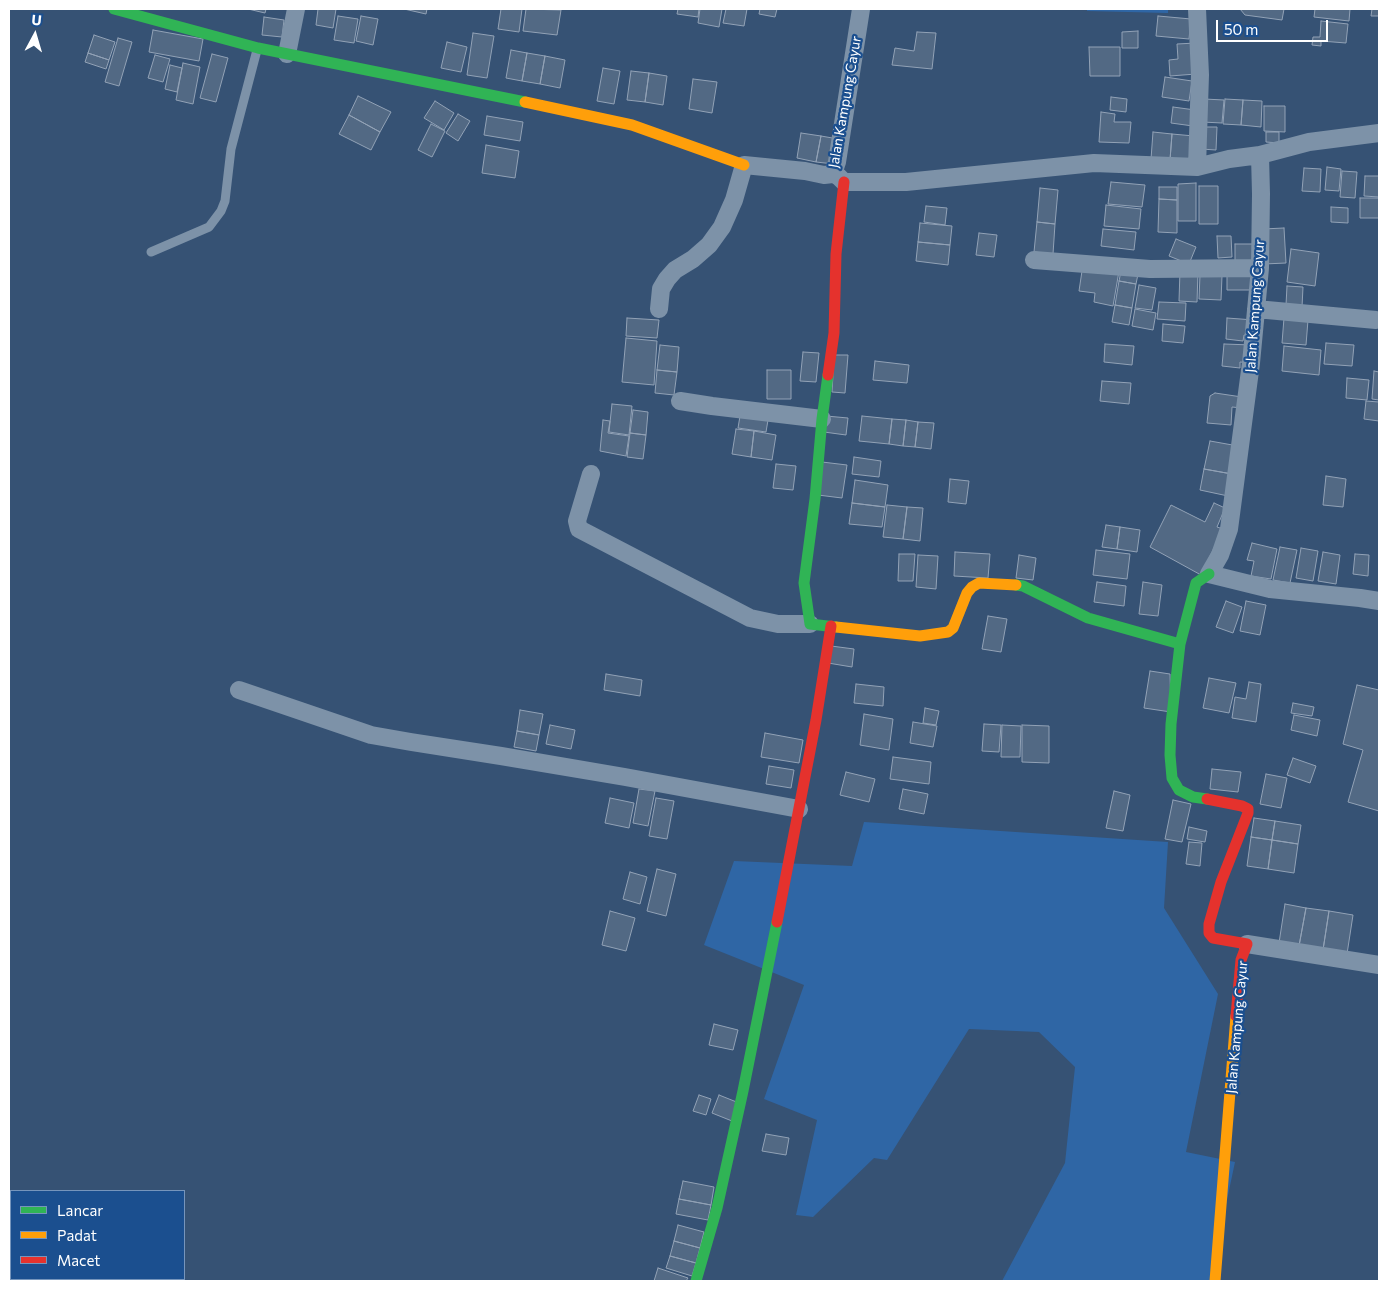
<!DOCTYPE html>
<style>
body{margin:0}
#map{position:relative;width:1388px;height:1290px;overflow:hidden;background:#365274;font-family:Commissioner,sans-serif}
canvas{display:block}
.frame{position:absolute;inset:0;border:10px solid #fff;pointer-events:none}
.legend{position:absolute;left:10px;top:1190px;width:175px;height:90px;box-sizing:border-box;background:#1b4f8f;border:1px solid #7695bc;margin:0;padding:6px 9px;list-style:none;font-size:15px;color:#fff}
.legend li{display:flex;align-items:center;gap:10px;height:25px}
.legend b{width:25px;border:1px solid #7695bc}
.north{position:absolute;left:10px;top:10px;width:50px;height:50px;-webkit-text-stroke:4px #1b4f8f;paint-order:stroke;rotate:6deg;font-size:14px;font-weight:700;line-height:20px;text-align:center;color:#fff}
.north::after{content:'';display:block;margin:auto;width:18px;height:22px;background:#fff;clip-path:polygon(50% 0,100% 100%,50% 72%,0 100%)}
.scale{position:absolute;left:1216px;top:20px;width:112px;height:22px;box-sizing:border-box;border:2px solid #fff;border-top:0;padding-left:6px;font-size:15px;line-height:18px;white-space:nowrap;color:#fff;-webkit-text-stroke:4px #1b4f8f;paint-order:stroke}
</style>
<div id="map">
<canvas width="1388" height="1290"></canvas>
<div class="frame"></div>
<ul class="legend">
<li><b style="height:6px;background:#30b455"></b>Lancar</li>
<li><b style="height:6px;background:#ff9f0a"></b>Padat</li>
<li><b style="height:6px;background:#e5322d"></b>Macet</li>
</ul>
<div class="north">U</div>
<div class="scale">50 m</div>
</div>
<script>
const g = document.querySelector('canvas').getContext('2d');
g.lineJoin = 'round';
function fill(path, color) {
  g.fillStyle = color;
  g.fill(path, 'evenodd');
}
function shape(rows) {
  const path = new Path2D();
  for (const r of rows) {
    path.moveTo(r[0], r[1]);
    for (let i = 2; i < r.length; i += 2) path.lineTo(r[i], r[i + 1]);
  }
  return path;
}
function strokePath(path, color, width, dash) {
  g.strokeStyle = color;
  g.lineWidth = width;
  g.lineCap = dash ? 'butt' : 'round';
  g.setLineDash(dash || []);
  g.stroke(path);
}
function label(font, color, halo, rows, align = 'center') {
  g.font = font + ' Commissioner,sans-serif';
  g.lineWidth = 4.5;
  g.setLineDash([]);
  g.textBaseline = 'middle';
  g.strokeStyle = halo;
  g.fillStyle = color;
  for (const [text, x, y, turn = 0] of rows) {
    g.save();
    g.translate(x, y);
    g.rotate((+turn || 0) * Math.PI / 180);
    g.textAlign = isNaN(turn) ? turn : align;
    if (halo) g.strokeText(text, 0, 0);
    g.fillText(text, 0, 0);
    g.restore();
  }
}
fill(shape([
 [1087,9,1168,9,1168,13,1087,11],
 [864,822,1168,842,1164,908,1218,994,1186,1152,1235,1162,1210,1281,1002,1281,1065,1163,1075,1067,1039,1032,969,1029,887,1160,874,1158,813,1217,796,1215,817,1120,764,1099,804,985,704,945,734,861,852,866]
]), '#2f66a5');
const building = shape([
 [248,9,266,9,265,13,248,9],
 [318,9,336,9,333,28,316,25,318,9],
 [404,9,427,9,426,14,404,9],
 [501,9,522,9,519,32,498,29,501,9],
 [526,9,561,10,557,35,523,31,526,9],
 [678,9,699,9,698,17,677,14,678,9],
 [700,9,722,9,719,27,698,23,700,9],
 [726,9,747,9,744,26,723,23,726,9],
 [760,9,777,9,775,17,759,14,760,9],
 [1240,9,1284,9,1282,20,1245,15,1240,9],
 [1315,9,1350,9,1349,21,1314,17,1315,9],
 [1372,9,1379,9,1379,16,1371,16,1372,9],
 [338,16,358,19,354,43,334,40,338,16],
 [361,16,378,19,373,45,356,41,361,16],
 [1158,16,1191,19,1189,39,1156,36,1158,16],
 [264,17,284,20,282,37,262,35,264,17],
 [1321,21,1348,24,1346,43,1321,41,1321,46,1312,45,1313,37,1320,37,1321,21],
 [153,30,203,39,199,61,149,52,153,30],
 [1138,31,1138,48,1122,48,1122,32,1138,31],
 [917,32,936,33,932,69,892,65,895,48,914,51,917,32],
 [473,33,494,36,487,78,467,75,473,33],
 [94,35,115,42,109,60,88,53,94,35],
 [118,38,132,42,119,86,105,82,118,38],
 [447,42,467,47,461,72,441,68,447,42],
 [1196,43,1196,74,1170,76,1169,60,1178,59,1177,44,1196,43],
 [1089,47,1120,47,1120,76,1090,76,1089,47],
 [511,50,527,53,522,81,506,78,511,50],
 [88,53,109,60,106,69,85,62,88,53],
 [527,53,545,56,540,84,522,81,527,53],
 [212,54,228,58,216,102,200,98,212,54],
 [155,55,170,59,163,82,148,78,155,55],
 [545,56,565,60,560,88,540,84,545,56],
 [183,63,200,67,193,104,176,100,183,63],
 [170,65,182,68,177,92,165,89,170,65],
 [603,68,620,71,614,104,597,101,603,68],
 [631,71,649,73,645,102,627,100,631,71],
 [649,73,667,76,663,105,645,102,649,73],
 [1165,77,1192,81,1189,101,1162,97,1165,77],
 [693,79,717,82,712,113,689,109,693,79],
 [358,96,391,112,380,132,349,115,358,96],
 [1111,97,1127,99,1126,112,1110,110,1111,97],
 [1204,99,1224,100,1222,123,1202,122,1204,99],
 [1225,99,1243,100,1241,125,1223,124,1225,99],
 [1243,100,1262,101,1261,127,1241,125,1243,100],
 [435,101,454,113,444,130,424,118,435,101],
 [1264,106,1285,106,1285,132,1264,131,1264,106],
 [1173,107,1195,110,1193,126,1171,123,1173,107],
 [1101,112,1115,114,1114,122,1131,122,1129,143,1099,142,1101,112],
 [458,114,470,121,458,141,446,133,458,114],
 [349,115,380,132,371,150,339,134,349,115],
 [487,116,523,122,520,141,484,135,487,116],
 [431,124,445,131,432,157,418,150,431,124],
 [1202,127,1217,127,1216,150,1201,149,1202,127],
 [1153,132,1172,134,1170,160,1151,159,1153,132],
 [1266,132,1279,132,1279,143,1266,142,1266,132],
 [801,133,821,136,816,162,797,158,801,133],
 [1172,134,1194,136,1192,162,1170,160,1172,134],
 [821,136,838,139,834,164,816,162,821,136],
 [486,145,519,151,515,178,482,173,486,145],
 [1327,167,1341,169,1339,191,1325,190,1327,167],
 [1304,168,1321,169,1320,192,1302,191,1304,168],
 [1342,171,1357,172,1355,198,1340,197,1342,171],
 [1365,176,1379,176,1379,197,1364,196,1365,176],
 [1111,182,1145,185,1142,207,1108,204,1111,182],
 [1196,183,1196,221,1178,221,1178,184,1196,183],
 [1199,186,1218,186,1218,224,1199,224,1199,186],
 [1159,187,1177,187,1177,200,1159,199,1159,187],
 [1040,188,1058,190,1055,224,1037,222,1040,188],
 [1360,198,1379,198,1379,218,1360,218,1360,198],
 [1159,199,1177,200,1177,233,1158,232,1159,199],
 [1106,205,1141,209,1139,229,1104,226,1106,205],
 [926,206,947,208,945,225,924,222,926,206],
 [1331,207,1348,208,1348,223,1331,222,1331,207],
 [1037,222,1055,224,1053,254,1034,252,1037,222],
 [920,223,952,226,950,245,918,242,920,223],
 [1284,228,1286,263,1264,264,1263,229,1284,228],
 [1103,229,1136,232,1134,250,1101,246,1103,229],
 [979,233,997,235,994,257,976,255,979,233],
 [1217,236,1231,236,1232,257,1218,258,1217,236],
 [1176,239,1196,247,1189,264,1169,256,1176,239],
 [918,242,950,245,948,265,916,261,918,242],
 [1235,244,1255,244,1256,262,1235,262,1235,244],
 [1291,249,1319,253,1315,286,1287,282,1291,249],
 [1082,271,1119,271,1113,306,1094,302,1095,293,1079,291,1082,271],
 [1121,271,1138,274,1136,284,1119,281,1121,271],
 [1180,271,1198,272,1197,302,1179,301,1180,271],
 [1227,271,1257,271,1257,290,1227,290,1227,271],
 [1200,275,1222,276,1221,300,1199,299,1200,275],
 [1119,281,1136,284,1132,308,1115,305,1119,281],
 [1139,285,1156,288,1152,310,1135,308,1139,285],
 [1287,286,1303,287,1302,307,1286,305,1287,286],
 [1159,302,1186,303,1185,321,1157,319,1159,302],
 [1115,305,1132,308,1129,325,1112,322,1115,305],
 [1135,309,1156,313,1153,330,1132,326,1135,309],
 [627,318,659,320,657,338,626,336,627,318],
 [1227,318,1254,320,1253,336,1244,335,1243,341,1226,339,1227,318],
 [1284,318,1308,320,1306,345,1282,343,1284,318],
 [1163,324,1185,326,1183,343,1162,341,1163,324],
 [626,338,657,341,654,385,622,382,626,338],
 [1326,343,1354,345,1352,366,1324,364,1326,343],
 [1105,344,1134,346,1132,365,1104,362,1105,344],
 [1224,344,1252,345,1251,363,1240,362,1240,368,1222,366,1224,344],
 [660,345,679,347,677,372,657,370,660,345],
 [1284,346,1321,350,1319,375,1282,371,1284,346],
 [803,352,819,353,816,382,800,381,803,352],
 [834,355,848,355,845,393,832,392,834,355],
 [875,361,909,365,907,383,873,380,875,361],
 [657,370,677,372,674,395,655,393,657,370],
 [767,370,791,370,791,399,767,399,767,370],
 [1374,371,1379,372,1379,400,1372,399,1374,371],
 [1347,378,1369,380,1367,400,1346,398,1347,378],
 [1102,381,1131,383,1129,404,1100,401,1102,381],
 [1215,393,1242,397,1242,408,1232,407,1231,425,1207,423,1210,396,1215,393],
 [1366,401,1379,402,1379,421,1364,419,1366,401],
 [612,404,632,406,629,435,609,432,612,404],
 [633,410,648,412,646,435,630,433,633,410],
 [740,416,768,420,766,432,738,428,740,416],
 [826,416,848,418,846,435,824,432,826,416],
 [862,416,892,419,889,444,859,441,862,416],
 [892,419,906,420,903,446,889,444,892,419],
 [603,420,610,421,608,433,629,436,626,456,600,451,603,420],
 [906,420,918,422,915,447,903,446,906,420],
 [918,422,934,423,931,449,915,447,918,422],
 [736,429,754,431,751,457,732,454,736,429],
 [754,431,776,435,772,460,751,457,754,431],
 [630,433,646,435,643,459,627,457,630,433],
 [1210,441,1238,446,1232,474,1204,469,1210,441],
 [854,457,881,461,879,477,852,474,854,457],
 [822,462,847,465,842,498,818,495,822,462],
 [776,464,796,466,793,490,773,488,776,464],
 [1204,469,1232,474,1228,496,1200,490,1204,469],
 [1326,476,1346,479,1343,507,1323,505,1326,476],
 [950,479,969,481,966,504,948,502,950,479],
 [855,480,888,485,885,507,852,503,855,480],
 [852,503,885,507,882,527,849,524,852,503],
 [1214,503,1225,508,1217,527,1223,529,1201,575,1150,547,1171,505,1205,522,1214,503],
 [887,505,907,507,903,539,883,537,887,505],
 [907,507,923,508,920,541,903,539,907,507],
 [1106,525,1120,527,1117,549,1102,547,1106,525],
 [1120,527,1140,530,1137,552,1117,549,1120,527],
 [1252,543,1277,549,1271,579,1251,576,1254,561,1247,560,1252,543],
 [1280,547,1297,550,1290,583,1273,580,1280,547],
 [1301,548,1318,551,1313,581,1296,578,1301,548],
 [1096,550,1130,554,1127,579,1093,575,1096,550],
 [955,552,990,554,988,578,954,576,955,552],
 [1323,552,1340,555,1336,584,1318,581,1323,552],
 [899,554,915,554,913,581,898,581,899,554],
 [1355,554,1369,555,1368,576,1353,574,1355,554],
 [918,555,938,556,936,589,916,587,918,555],
 [1019,555,1036,558,1033,580,1016,578,1019,555],
 [1097,582,1126,586,1124,606,1094,602,1097,582],
 [1143,582,1162,585,1158,616,1139,614,1143,582],
 [1226,601,1242,607,1233,633,1216,627,1226,601],
 [1246,601,1266,605,1260,635,1240,631,1246,601],
 [988,616,1007,619,1001,652,982,649,988,616],
 [831,646,854,649,852,667,828,663,831,646],
 [1150,671,1170,674,1171,712,1144,708,1150,671],
 [606,674,642,680,640,696,604,690,606,674],
 [1209,678,1236,683,1229,713,1203,708,1209,678],
 [1249,682,1261,684,1256,722,1232,718,1235,697,1246,699,1249,682],
 [856,684,884,687,883,706,854,703,856,684],
 [1357,685,1379,690,1379,811,1348,802,1363,750,1343,744,1357,685],
 [1293,703,1314,707,1312,716,1291,713,1293,703],
 [925,708,939,711,936,725,923,723,925,708],
 [520,710,543,714,539,735,517,731,520,710],
 [864,714,893,719,889,750,860,745,864,714],
 [1294,715,1320,720,1317,736,1291,730,1294,715],
 [913,722,937,726,933,747,910,743,913,722],
 [984,724,1001,725,999,752,982,751,984,724],
 [550,725,575,730,571,749,546,744,550,725],
 [1002,725,1021,726,1020,757,1001,757,1002,725],
 [1022,725,1049,726,1049,763,1022,762,1022,725],
 [517,731,539,735,536,751,514,747,517,731],
 [765,733,803,740,799,763,761,757,765,733],
 [893,757,931,762,929,784,890,779,893,757],
 [1293,758,1316,766,1310,783,1287,775,1293,758],
 [769,766,794,770,791,788,766,784,769,766],
 [1212,769,1241,772,1238,792,1210,789,1212,769],
 [846,772,875,779,869,802,840,795,846,772],
 [1266,774,1287,778,1281,808,1260,804,1266,774],
 [639,789,655,791,648,826,633,823,639,789],
 [903,789,928,794,924,814,899,809,903,789],
 [1114,791,1130,795,1123,831,1106,828,1114,791],
 [610,798,634,803,629,828,605,823,610,798],
 [656,798,674,801,667,839,649,836,656,798],
 [1173,800,1191,804,1182,842,1165,839,1173,800],
 [1254,818,1275,821,1272,840,1251,837,1254,818],
 [1275,821,1301,825,1298,844,1272,840,1275,821],
 [1189,827,1207,831,1205,842,1187,839,1189,827],
 [1251,837,1272,840,1268,869,1247,866,1251,837],
 [1272,840,1298,844,1294,873,1268,869,1272,840],
 [1189,842,1202,843,1200,866,1186,864,1189,842],
 [657,869,676,874,666,916,647,911,657,869],
 [630,872,647,877,640,904,623,899,630,872],
 [1285,904,1306,908,1299,946,1279,943,1285,904],
 [1306,908,1329,911,1323,950,1299,946,1306,908],
 [610,911,635,918,626,951,602,945,610,911],
 [1329,911,1353,915,1347,954,1323,950,1329,911],
 [714,1024,738,1030,733,1050,709,1045,714,1024],
 [699,1095,711,1099,706,1115,693,1111,699,1095],
 [719,1095,739,1103,732,1121,712,1113,719,1095],
 [766,1134,789,1138,786,1155,762,1151,766,1134],
 [683,1181,714,1187,711,1205,679,1199,683,1181],
 [679,1199,711,1205,708,1220,676,1214,679,1199],
 [678,1225,704,1232,700,1248,674,1241,678,1225],
 [674,1241,700,1248,696,1263,670,1256,674,1241],
 [670,1256,696,1263,692,1276,666,1268,670,1256],
 [658,1268,688,1278,686,1281,654,1281,658,1268]
]);
fill(building, '#526984');
strokePath(building, '#92a2b6', 1);
strokePath(shape([
 [151,252,209,227,221,211,225,201,231,149,257,50]
]), '#7d92a8', 9);
strokePath(shape([
 [1197,9,1200,75,1197,167,1229,159,1260,155,1309,142,1379,133],
 [287,54,296,9],
 [1260,155,1261,194,1260,268,1251,363,1229,529,1220,555,1209,574,1270,589,1360,598,1379,601],
 [836,175,839,177,844,182,906,182,1094,163,1197,167],
 [1034,260,1150,269,1260,268],
 [659,309,661,289,667,279,675,270,693,259,709,245,722,227,734,200,744,165,805,171,824,175,833,174,837,162,861,9],
 [1256,309,1376,320],
 [680,401,712,406,822,419],
 [591,474,577,521,579,529,750,618,778,624,810,624],
 [239,690,371,735,411,742,501,756,625,777,799,809],
 [1247,944,1379,965]
]), '#7d92a8', 18);
strokePath(shape([
 [114,9,258,48,525,102],
 [828,375,822,419,815,499,804,583,810,624,836,627],
 [1016,585,1023,586,1088,618,1180,644],
 [1207,799,1193,797,1179,790,1172,778,1170,755,1171,724,1180,644,1196,583,1209,574],
 [696,1281,717,1208,743,1091,777,922]
]), '#30b455', 11);
strokePath(shape([
 [525,102,632,125,744,165],
 [836,627,920,636,948,632,953,628,967,593,972,587,979,583,1016,585],
 [1215,1281,1236,1016]
]), '#ff9f0a', 11);
strokePath(shape([
 [828,375,834,333,836,254,844,182],
 [1207,799,1242,806,1248,809,1248,813,1221,882,1209,924,1209,933,1213,938,1247,944,1241,960,1236,1016],
 [777,922,816,720,831,626]
]), '#e5322d', 11);
label('14px', '#fff', '#1b4f8f', [
 ["Jalan Kampung Cayur",845,102,-80],
 ["Jalan Kampung Cayur",1255,306,-86],
 ["Jalan Kampung Cayur",1237,1027,-85]
]);
</script>
